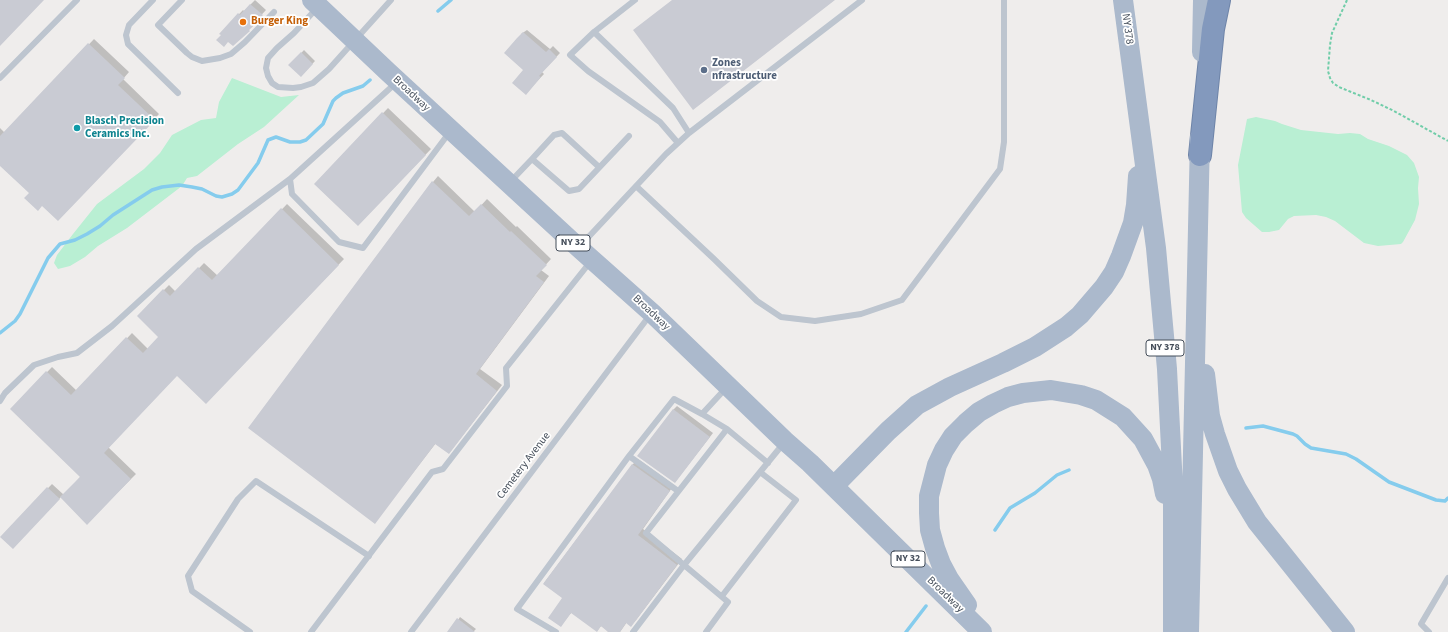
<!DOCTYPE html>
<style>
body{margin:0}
canvas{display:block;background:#efedec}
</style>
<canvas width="1448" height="632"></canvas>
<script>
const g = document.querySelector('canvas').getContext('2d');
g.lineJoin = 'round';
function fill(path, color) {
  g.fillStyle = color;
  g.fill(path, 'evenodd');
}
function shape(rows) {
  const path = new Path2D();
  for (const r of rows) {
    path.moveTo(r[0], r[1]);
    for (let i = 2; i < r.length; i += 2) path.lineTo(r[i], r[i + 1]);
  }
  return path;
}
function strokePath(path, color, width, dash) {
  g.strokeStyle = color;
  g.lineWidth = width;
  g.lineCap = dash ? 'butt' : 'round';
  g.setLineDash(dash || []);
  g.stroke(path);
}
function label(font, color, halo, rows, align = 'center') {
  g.font = font + ' "Source Sans 3",sans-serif';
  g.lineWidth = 3.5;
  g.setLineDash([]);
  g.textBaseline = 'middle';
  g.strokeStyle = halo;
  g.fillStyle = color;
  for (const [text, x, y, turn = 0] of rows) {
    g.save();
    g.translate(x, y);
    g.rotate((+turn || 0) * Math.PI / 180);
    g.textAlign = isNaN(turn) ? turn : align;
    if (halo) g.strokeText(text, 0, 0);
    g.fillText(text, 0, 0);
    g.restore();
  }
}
fill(shape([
 [232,78,281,97,299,95,264,127,238,144,197,176,187,178,182,186,127,228,98,246,85,257,70,266,58,269,54,263,57,255,73,234,97,204,144,169,160,153,172,135,201,120,216,118,219,102],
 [1256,117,1275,121,1282,124,1301,130,1338,134,1350,133,1360,134,1368,139,1389,146,1407,155,1414,163,1419,177,1418,188,1419,204,1415,220,1403,242,1401,244,1378,246,1364,243,1335,221,1326,217,1316,215,1294,216,1288,219,1279,230,1269,232,1262,232,1246,218,1242,212,1238,165,1247,119]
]), '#b9efd3');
fill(shape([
 [255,0,266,10,252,25,253,26,233,45,221,33,243,10,244,11],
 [527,30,550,49,553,46,560,53,542,72,544,74,529,90,525,70,521,34],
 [94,39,129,72,123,79,159,114,58,220,0,164,0,128,5,133],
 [304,50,315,61,301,76,290,65],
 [388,108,431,149,358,225,315,184],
 [438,176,475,212,487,199,516,227,517,226,551,259,541,270,549,276,480,369,502,385,449,453,436,443,375,522,250,428,433,182],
 [287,204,344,259,206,403,177,375,108,447,136,474,87,523,61,497,13,548,1,537,52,484,64,495,81,476,11,409,52,367,77,391,132,333,148,349,160,337,138,316,169,285,176,292,204,263,218,276],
 [677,406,713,433,675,482,673,410],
 [638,459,674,485,643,529,682,559,636,620,631,625,627,622,620,632,610,632,601,626,597,631,572,612,560,626,564,598,544,583,633,464],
 [460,617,476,629,473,632,450,632]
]), '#0003');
strokePath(shape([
 [438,11,451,0],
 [0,333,15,321,20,314,48,258,60,244,75,240,87,234,100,226,113,215,152,190,162,187,179,185,192,187,202,189,216,196,222,197,232,194,238,190,258,163,268,140,276,137,290,142,300,142,306,140,323,124,333,101,336,98,343,93,363,86,370,80],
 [1246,428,1263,426,1293,434,1297,436,1305,444,1311,448,1346,454,1356,459,1389,482,1436,500,1445,501,1448,498],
 [995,530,1010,508,1035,493,1057,475,1069,470],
 [906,632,926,606]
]), '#85cced', 3.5);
fill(shape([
 [0,0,44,0,0,46],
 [672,0,835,0,693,110,633,30],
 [250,4,263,15,249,30,250,31,233,46,228,42,224,47,216,40,221,35,219,34,238,13,240,15],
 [523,32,546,52,549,49,557,57,539,76,541,77,526,95,512,83,523,70,504,53,517,38],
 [88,43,125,78,118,85,155,120,58,221,42,206,38,211,24,198,29,193,0,166,0,136],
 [301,52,313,64,301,77,288,65],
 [382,112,426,155,358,226,314,184],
 [432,181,469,216,481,204,510,232,511,231,547,265,536,276,544,282,476,374,497,391,449,454,435,444,375,524,248,428],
 [281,208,339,265,206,404,177,376,104,453,131,479,87,525,60,497,80,477,10,409,46,371,71,395,126,337,143,353,158,337,137,316,163,289,170,296,198,267,212,280],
 [673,409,710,437,675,483,637,456],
 [632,464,670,491,638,535,677,565,631,627,626,623,620,632,608,632,601,626,597,632,571,613,561,627,548,618,562,598,543,584],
 [47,487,60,499,13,549,0,537],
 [457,618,475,632,447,632]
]), '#c9cbd3');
const motorway = shape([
 [1200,155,1213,29,1219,0]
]);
strokePath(motorway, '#6e84a8', 24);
strokePath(shape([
 [1347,0,1332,33,1330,45,1328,71,1330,78,1333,83,1339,87,1371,100,1394,111,1448,141]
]), '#71cda9', 2, [3, 2]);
strokePath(shape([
 [153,0,129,25,126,35,128,44,178,93],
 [182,0,158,25,187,53,192,57,202,61,220,58,231,54,245,42,274,12],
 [317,8,294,33,277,48,268,58,266,68,268,76,272,83,278,87,293,88,301,87,313,83,329,69,391,0],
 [594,32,635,0],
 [0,78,77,0],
 [397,82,290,179,292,194,339,242,363,248,449,133],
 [678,143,660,122,588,71,570,55,594,32,673,108,689,133],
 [532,159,554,135,562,133,599,167],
 [511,181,532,159,569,191,579,189,629,136],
 [636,186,714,259,757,301,781,317,815,321,861,314,902,300,1000,169,1004,142,1004,0],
 [581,245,666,154,689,133,862,0],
 [726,388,702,414,727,429,768,463],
 [0,401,5,393,34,365,58,357,77,353,112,326,196,249,290,179],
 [629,456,678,491],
 [722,596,796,500,760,472],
 [250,632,192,591,188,576,238,499,256,481,369,556],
 [311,632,432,472,443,469,507,386,506,368,591,261],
 [411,632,650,315],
 [556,632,517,609,629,456,674,399,702,414],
 [633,632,684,565,783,444],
 [706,632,728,602,646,533,727,429],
 [1429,632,1421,624,1448,578]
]), '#bdc5cf', 6);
strokePath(shape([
 [312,0,388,72,579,248,652,313,785,441,810,463,982,632],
 [1123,0,1156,248,1167,369,1173,487,1173,632],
 [1202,52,1203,0],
 [1205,374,1210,416,1215,434,1228,471,1237,489,1257,522,1345,632],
 [834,486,888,431,917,405,950,387,1003,363,1035,347,1066,327,1080,315,1104,287,1114,272,1121,256,1133,223,1136,205,1138,176],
 [967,605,949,579,941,564,935,548,930,530,929,513,929,496,937,465,944,450,953,436,966,423,979,412,993,404,1008,397,1023,393,1051,390,1081,395,1096,400,1123,417,1143,439,1157,465,1162,479,1165,494],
 [1189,632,1200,138]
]), '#abb9cc', 20);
strokePath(motorway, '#8399bd', 22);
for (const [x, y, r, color] of [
 [243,22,4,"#e8710a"],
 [704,70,4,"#5c6f8a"],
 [77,128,4,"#0f9aa8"]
]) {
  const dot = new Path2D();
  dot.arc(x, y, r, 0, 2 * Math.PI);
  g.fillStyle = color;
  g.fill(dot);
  strokePath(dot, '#fff', 1.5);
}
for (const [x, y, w] of [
 [573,243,34],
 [1165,348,38],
 [908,559,34]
]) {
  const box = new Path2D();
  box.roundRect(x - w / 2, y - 8, w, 16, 3);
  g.fillStyle = '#fff';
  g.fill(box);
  strokePath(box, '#454e5a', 1);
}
label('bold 10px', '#454e5a', null, [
 ["NY 32",573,243],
 ["NY 378",1165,348],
 ["NY 32",908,559]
]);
label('bold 11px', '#c56008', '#fff', [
 ["Burger King",251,22]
], 'left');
label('11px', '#454e5a', '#fff', [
 ["NY 378",1127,29,82],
 ["Broadway",411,94,43],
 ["Broadway",651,313,43],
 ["Cemetery Avenue",524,466,-53],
 ["Broadway",945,595,44]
]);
label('bold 11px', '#4e5e75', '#fff', [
 ["Zones",712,64],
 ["nfrastructure",712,77]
], 'left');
label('bold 11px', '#0d838f', '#fff', [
 ["Blasch Precision",85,122],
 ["Ceramics Inc.",85,135]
], 'left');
</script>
